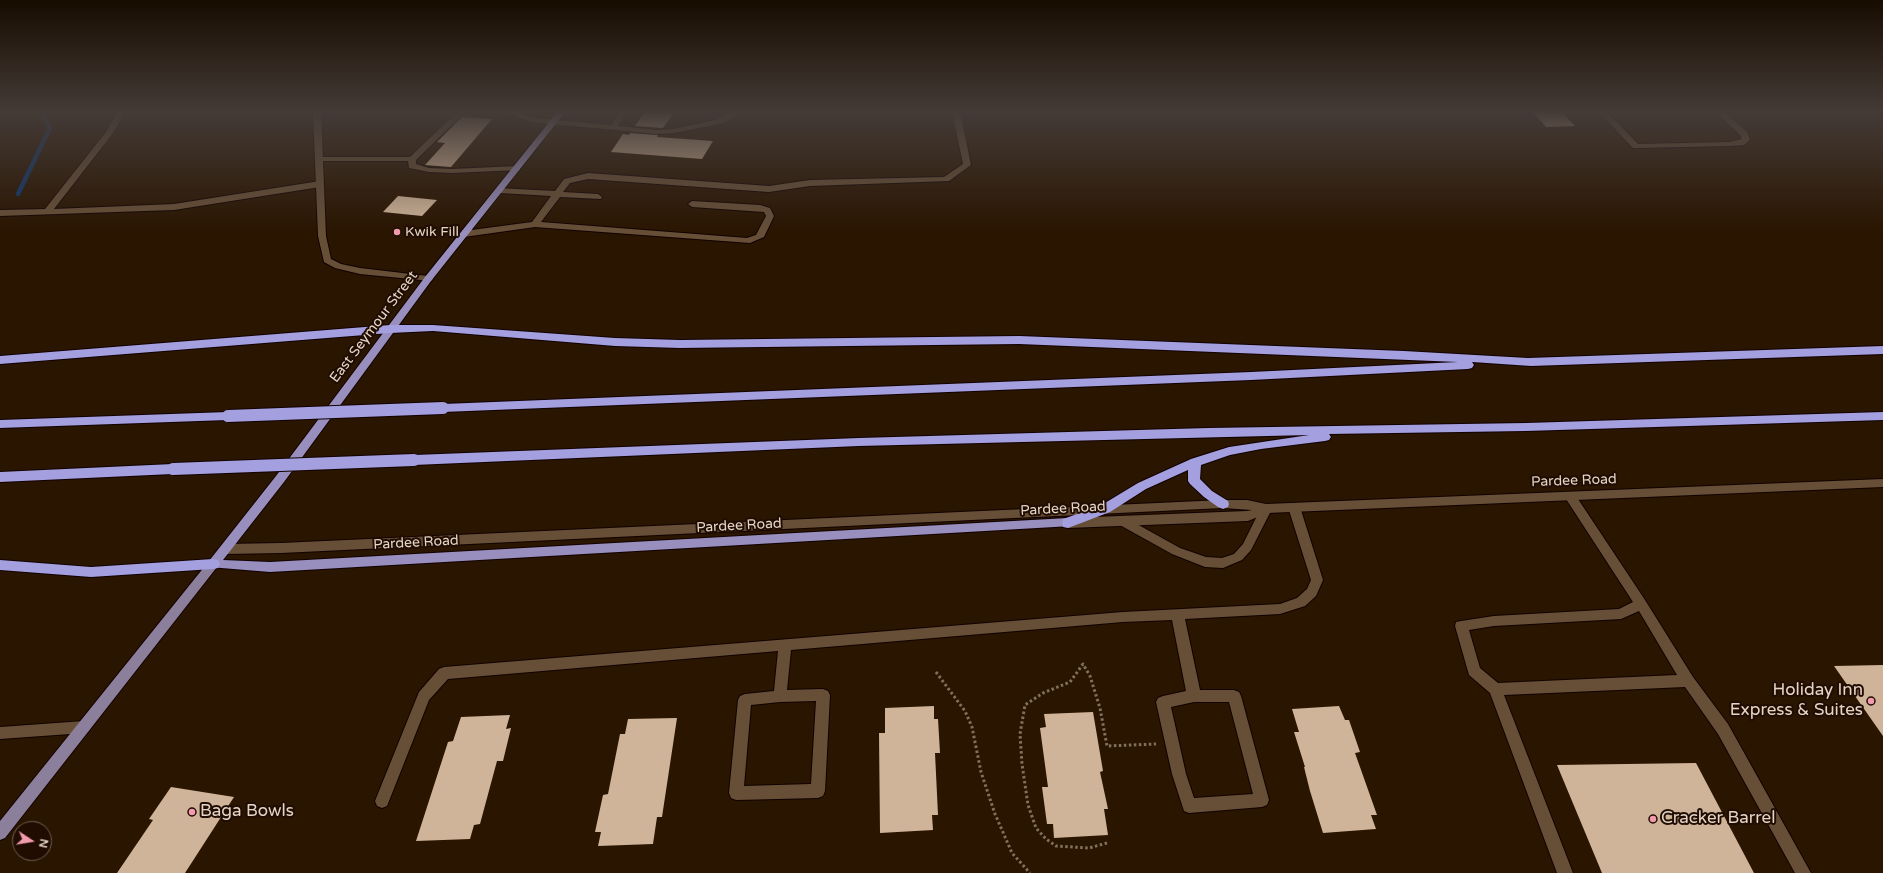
<!DOCTYPE html>
<style>
body{margin:0}
#map{position:relative;width:1883px;height:873px;overflow:hidden;background:#2a1500;font-family:"Varela Round",sans-serif}
canvas{display:block}
.north{position:absolute;left:12px;top:821px;width:40px;height:40px;box-sizing:border-box;background:#200c00;border:1px solid #6e5c50;border-radius:50%;rotate:102deg;font-size:11px;font-weight:700;line-height:16px;text-align:center;color:#e3d5c7}
.north::after{content:'';display:block;margin:auto;width:14px;height:18px;background:#f29aae;clip-path:polygon(50% 0,100% 100%,50% 72%,0 100%)}
</style>
<div id="map">
<canvas width="1883" height="873"></canvas>
<div class="north">N</div>
</div>
<script>
const g = document.querySelector('canvas').getContext('2d');
g.lineJoin = 'round';
function shape(rows) {
  const path = new Path2D();
  for (const r of rows) {
    path.moveTo(r[0], r[1]);
    for (let i = 2; i < r.length; i += 2) path.lineTo(r[i], r[i + 1]);
  }
  return path;
}
function strokePath(path, color, width, dash) {
  g.strokeStyle = color;
  g.lineWidth = width;
  g.lineCap = dash ? 'butt' : 'round';
  g.setLineDash(dash || []);
  g.stroke(path);
}
function fill(path, color) {
  g.fillStyle = color;
  g.fill(path, 'evenodd');
}
function label(font, color, halo, rows, align = 'center') {
  g.font = font + ' "Varela Round",sans-serif';
  g.lineWidth = 4;
  g.setLineDash([]);
  g.textBaseline = 'middle';
  g.strokeStyle = halo;
  g.fillStyle = color;
  for (const [text, x, y, turn = 0] of rows) {
    g.save();
    g.translate(x, y);
    g.rotate((+turn || 0) * Math.PI / 180);
    g.textAlign = isNaN(turn) ? turn : align;
    if (halo) g.strokeText(text, 0, 0);
    g.fillText(text, 0, 0);
    g.restore();
  }
}
strokePath(shape([
 [18,194,50,128,40,111]
]), '#0d3772', 4.5);
fill(shape([
 [645,111,675,111,663,128,635,126],
 [1532,111,1561,111,1575,126,1546,127],
 [462,117,492,119,451,167,425,165,445,143,437,142],
 [630,133,658,135,657,137,713,141,702,159,611,152,623,134,629,135],
 [398,196,437,200,422,216,383,212],
 [1883,665,1883,736,1834,666],
 [934,706,934,719,938,719,940,753,935,753,938,815,932,815,933,830,880,833,879,733,885,733,885,708],
 [1339,706,1345,720,1349,720,1360,752,1355,753,1377,815,1371,815,1376,829,1323,833,1310,791,1304,767,1305,767,1294,732,1299,732,1292,709],
 [1093,712,1103,771,1100,772,1108,809,1104,809,1108,835,1054,838,1053,824,1047,824,1042,787,1048,787,1040,728,1046,727,1044,714],
 [510,715,506,729,511,728,503,761,497,761,480,824,474,825,470,839,416,841,448,742,453,741,461,717],
 [677,718,662,817,657,817,653,844,598,846,601,832,595,832,603,795,608,794,620,734,625,734,628,719],
 [1696,763,1754,873,1602,873,1557,765],
 [171,787,234,797,185,873,117,873,153,820,149,819]
]), '#d0b499');
const service = shape([
 [118,111,126,111,113,133,54,209,174,204,320,181,324,184,320,187,174,210,0,216,0,210,45,209,106,132,118,111],
 [458,111,466,111,416,160,416,164,429,168,452,169,517,166,520,166,520,170,452,173,429,172,409,168,408,161,319,161,315,159,319,157,410,157,458,111],
 [479,111,516,111,532,118,611,125,620,111,628,111,618,126,657,130,674,129,714,120,725,116,732,111,741,111,731,120,719,124,674,133,657,134,530,122,514,115,483,113,479,111],
 [952,111,960,111,971,165,949,181,810,186,769,192,588,179,570,183,563,192,598,194,602,197,601,199,560,197,541,222,747,238,756,235,766,216,764,212,692,207,688,204,692,201,760,205,770,208,774,216,764,237,750,243,535,227,464,237,460,234,464,231,532,222,551,196,500,193,497,192,497,188,555,191,564,179,588,173,769,186,810,180,944,177,963,164,952,111],
 [1598,111,1606,111,1638,144,1729,142,1742,139,1740,135,1715,111,1723,111,1747,132,1750,140,1744,145,1729,146,1636,148,1633,148,1598,111],
 [1570,492,1574,493,1645,600,1693,677,1728,724,1811,873,1795,873,1718,734,1685,687,1504,695,1573,873,1557,873,1490,693,1469,675,1455,626,1456,622,1461,621,1494,616,1619,609,1633,602,1566,499,1564,496,1566,493,1570,492],
 [1639,611,1677,675,1498,683,1480,668,1469,630,1494,626,1621,619,1639,611],
 [1294,503,1298,504,1300,507,1323,580,1316,596,1305,606,1280,614,1185,619,1200,690,1234,690,1239,692,1241,696,1269,800,1267,805,1262,807,1189,813,1184,811,1172,774,1156,702,1158,698,1163,696,1186,691,1172,620,1123,622,791,650,787,690,823,689,828,691,830,695,825,791,823,796,818,798,736,800,731,798,729,793,738,700,740,696,745,694,774,691,778,651,448,679,429,700,387,806,382,808,377,806,375,801,419,692,439,669,444,667,1123,612,1280,604,1297,598,1307,589,1311,580,1288,507,1290,504,1294,503],
 [816,701,811,784,744,786,751,705,780,702,816,701],
 [1194,702,1229,702,1253,794,1194,798,1186,774,1171,707,1194,702],
 [1266,504,1270,506,1272,509,1251,550,1242,560,1223,568,1205,567,1172,554,1118,524,1116,521,1118,518,1122,516,1126,518,1180,548,1206,557,1222,558,1234,554,1243,544,1262,506,1266,504],
 [84,721,89,723,91,727,89,731,84,733,0,739,0,727,84,721]
]);
const minor = shape([
 [313,111,321,111,326,236,331,259,341,264,360,268,428,276,433,279,431,281,360,274,335,268,324,262,318,236,313,111]
]);
const tertiary = shape([
 [1883,479,1883,487,1267,513,1248,521,1068,528,1064,526,1062,523,1064,520,1068,518,1247,511,1252,510,1223,508,281,553,226,554,222,552,220,549,222,546,226,544,281,543,1223,500,1247,500,1266,504,1883,479]
]);
const primary = shape([
 [213,559,217,561,219,564,217,567,5,838,0,840,0,821,209,561,213,559]
]);
const trunk = shape([
 [558,111,566,111,431,281,284,482,223,560,270,562,1068,518,1072,520,1074,523,1072,526,270,572,209,567,207,564,209,561,276,476,425,277,558,111]
]);
const motorway = shape([
 [390,325,433,325,615,338,680,340,1019,336,1404,351,1528,358,1883,346,1883,354,1531,366,1472,362,1474,365,1472,368,1468,369,1251,380,443,412,439,411,437,408,439,405,443,404,1251,372,1458,362,1019,344,680,348,615,346,433,331,390,333,0,364,0,356,390,325],
 [228,412,232,413,234,416,232,419,228,420,0,428,0,420,228,412],
 [1883,412,1883,420,1526,431,1329,434,1331,437,1329,440,1325,441,1261,449,1230,455,1201,465,1200,479,1212,491,1228,501,1229,504,1228,507,1223,509,1218,507,1204,497,1190,484,1188,481,1188,470,1146,489,1110,512,1068,528,1063,527,1062,523,1063,519,1100,506,1138,483,1191,459,1229,447,1309,435,859,446,414,465,410,463,408,460,410,457,414,455,859,438,1208,428,1526,423,1883,412],
 [173,464,177,466,179,469,177,472,173,474,0,482,0,472,173,464],
 [213,559,218,560,220,564,218,568,213,569,91,577,0,570,0,560,91,567,213,559]
]);
strokePath(service, '#120200', 2);
strokePath(minor, '#120200', 2);
strokePath(tertiary, '#120200', 2);
strokePath(primary, '#120200', 2);
strokePath(trunk, '#120200', 2);
strokePath(motorway, '#120200', 2);
strokePath(shape([
 [936,672,965,711,972,727,981,772,995,814,1012,853,1030,873],
 [1107,843,1089,848,1056,846,1046,839,1036,828,1028,805,1022,764,1020,734,1025,705,1043,693,1070,682,1083,664,1090,676,1100,708,1107,746,1156,744]
]), '#82705e', 3, [2.5, 2.5]);
fill(service, '#674f37');
fill(minor, '#674f37');
fill(tertiary, '#674f37');
fill(primary, '#8c7f9c');
fill(trunk, '#988fbe');
fill(motorway, '#a49fdf');
const motorwayBridge = shape([
 [228,416,443,408],
 [173,469,414,460]
]);
strokePath(motorwayBridge, '#120200', 14, []);
strokePath(motorwayBridge, '#a49fdf', 12);
const sky = g.createLinearGradient(0, 0, 0, 233);
sky.addColorStop(0, '#170c00');
sky.addColorStop(0.48, '#443b37');
sky.addColorStop(1, '#443b3700');
g.fillStyle = sky;
g.fillRect(0, 0, 1883, 233);
for (const [x, y, r, color] of [
 [397,232,4,"#f29aae"],
 [1871,701,4,"#f29aae"],
 [192,812,4,"#f29aae"],
 [1653,819,4,"#f29aae"]
]) {
  const dot = new Path2D();
  dot.arc(x, y, r, 0, 2 * Math.PI);
  g.fillStyle = color;
  g.fill(dot);
  strokePath(dot, '#200c00', 1.5);
}
label('14px', '#e3d5c7', '#200c00', [
 ["Kwik Fill",405,232]
], 'left');
label('14px', '#e3d5c7', '#200c00', [
 ["East Seymour Street",374,327,-53],
 ["Pardee Road",1574,481,-2],
 ["Pardee Road",1063,509,-3],
 ["Pardee Road",739,526,-3],
 ["Pardee Road",416,543,-3]
]);
label('17px', '#e3d5c7', '#200c00', [
 ["Holiday Inn",1863,691,"right"],
 ["Express & Suites",1863,711,"right"],
 ["Baga Bowls",200,812],
 ["Cracker Barrel",1661,819]
], 'left');
</script>
